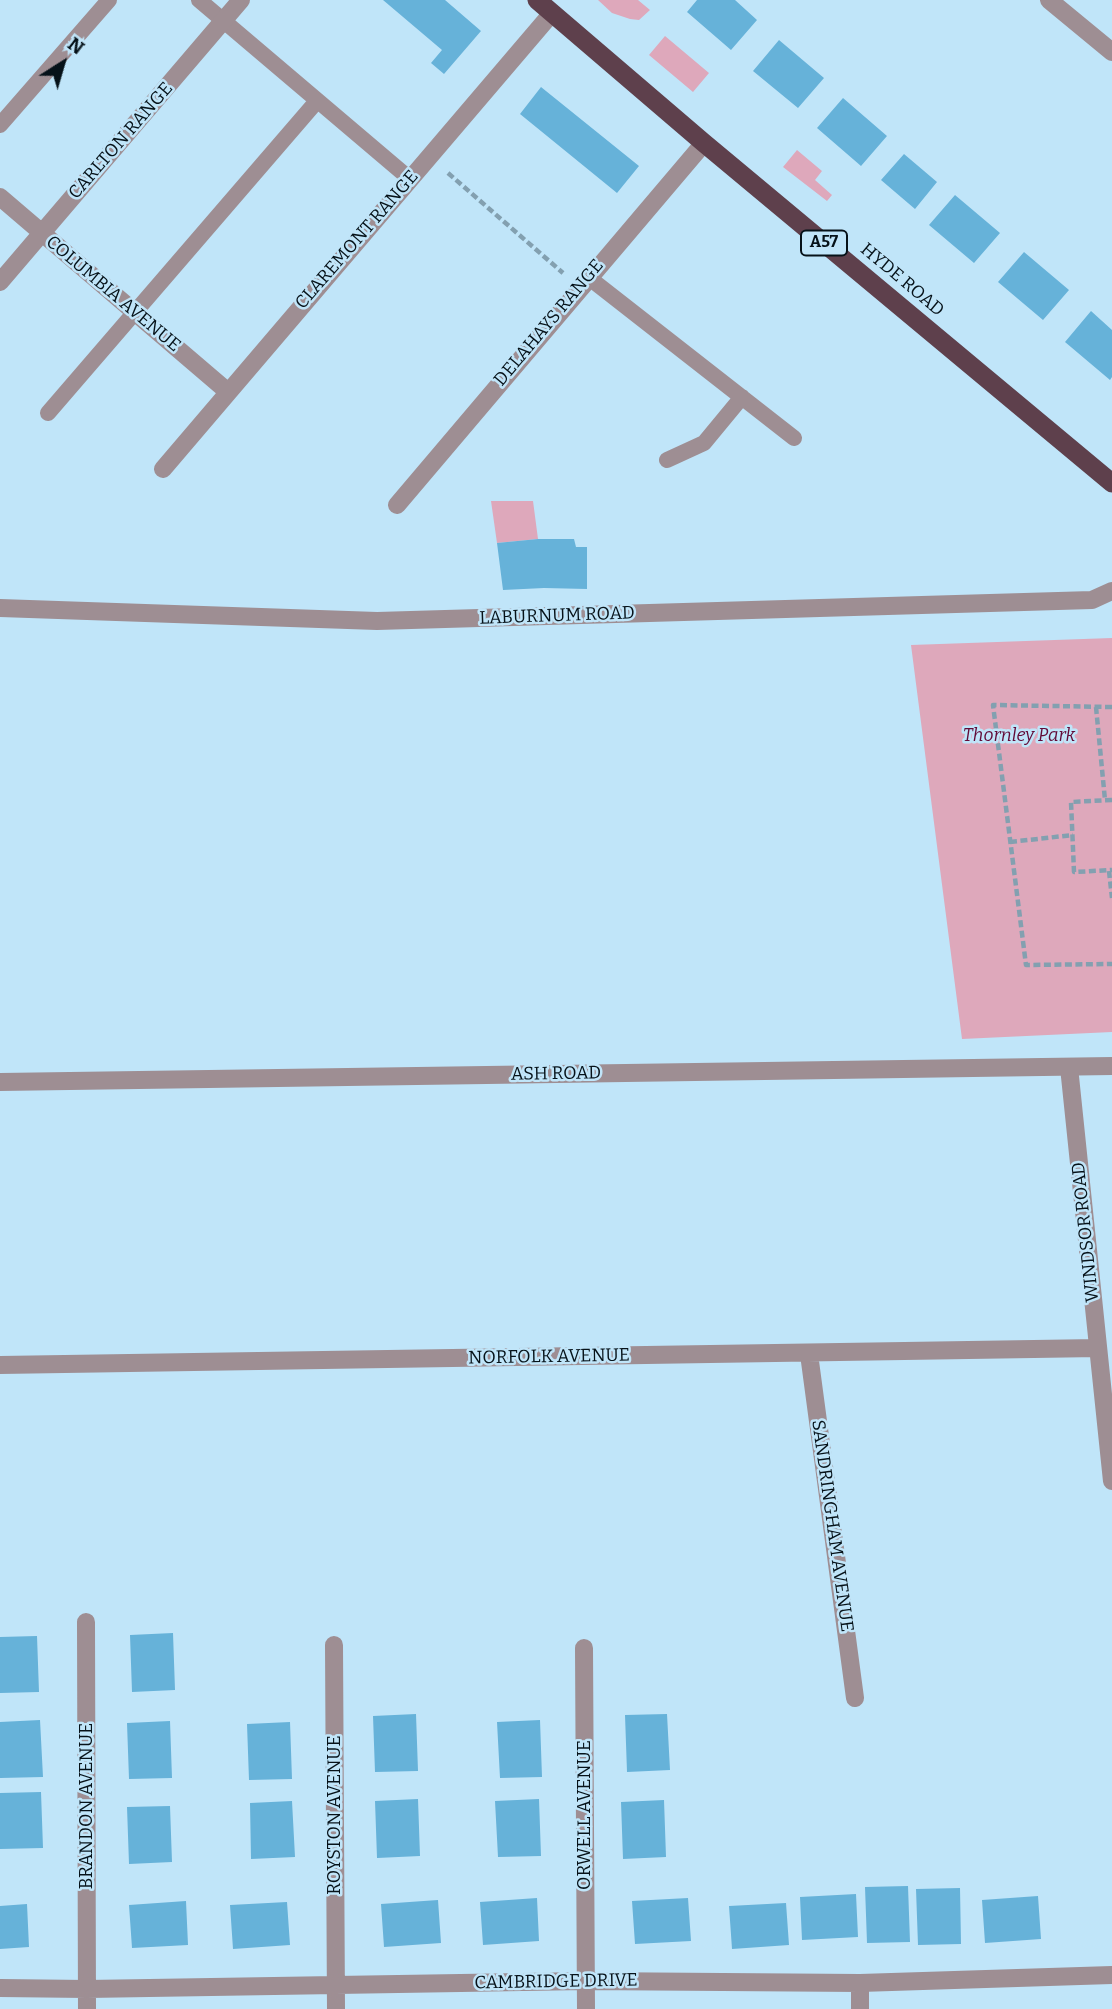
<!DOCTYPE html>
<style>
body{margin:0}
#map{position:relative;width:1112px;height:2009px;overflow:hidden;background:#c0e5f9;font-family:Bitter,serif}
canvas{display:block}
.north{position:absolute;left:28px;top:28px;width:70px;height:70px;-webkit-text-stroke:5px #c0e5f9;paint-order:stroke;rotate:37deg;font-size:19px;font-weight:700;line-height:28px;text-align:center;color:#061219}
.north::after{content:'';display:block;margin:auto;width:24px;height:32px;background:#061219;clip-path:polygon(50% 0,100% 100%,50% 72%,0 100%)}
</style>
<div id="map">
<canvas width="1112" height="2009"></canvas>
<div class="north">N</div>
</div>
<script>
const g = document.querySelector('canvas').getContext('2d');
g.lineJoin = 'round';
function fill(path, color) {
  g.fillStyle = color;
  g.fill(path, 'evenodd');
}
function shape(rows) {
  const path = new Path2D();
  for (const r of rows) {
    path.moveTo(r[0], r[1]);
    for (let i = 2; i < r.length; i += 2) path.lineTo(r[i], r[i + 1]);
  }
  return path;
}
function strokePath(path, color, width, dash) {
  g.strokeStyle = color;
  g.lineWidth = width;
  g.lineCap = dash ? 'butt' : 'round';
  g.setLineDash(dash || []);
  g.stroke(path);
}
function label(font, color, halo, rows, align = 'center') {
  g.font = font + ' Bitter,serif';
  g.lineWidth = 5;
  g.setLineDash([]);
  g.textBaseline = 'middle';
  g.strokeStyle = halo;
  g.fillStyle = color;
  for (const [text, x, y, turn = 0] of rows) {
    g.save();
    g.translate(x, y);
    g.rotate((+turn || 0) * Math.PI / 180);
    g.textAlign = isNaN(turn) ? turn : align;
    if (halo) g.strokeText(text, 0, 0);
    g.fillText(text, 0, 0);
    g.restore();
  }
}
fill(shape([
 [598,0,638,0,650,10,639,20,630,19,612,13],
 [665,36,709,73,693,92,649,55],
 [797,150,822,171,815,180,832,195,827,201,783,167],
 [491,501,533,501,538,539,497,543],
 [1112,638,1112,1032,962,1039,911,645]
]), '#dea8bb');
fill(shape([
 [383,0,445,0,481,31,444,74,431,63,442,50],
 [697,0,735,0,757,20,731,50,687,12],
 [779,40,824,78,798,108,753,71],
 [541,87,639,166,617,193,520,114],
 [843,98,887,136,861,166,817,128],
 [904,154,937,182,915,209,881,180],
 [955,195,1000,233,974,263,929,225],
 [1024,252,1069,290,1043,320,998,282],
 [1091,311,1112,330,1112,377,1110,380,1065,342],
 [538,539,574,539,576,547,587,547,587,589,544,588,503,590,497,543],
 [173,1633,175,1690,132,1692,130,1635],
 [37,1636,39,1692,0,1693,0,1637],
 [416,1714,418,1771,375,1772,373,1716],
 [667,1714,670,1770,627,1772,625,1715],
 [40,1720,43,1777,0,1778,0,1722],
 [540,1720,542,1777,500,1778,497,1722],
 [170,1721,172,1778,129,1779,127,1723],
 [290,1722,292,1779,249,1780,247,1724],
 [41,1792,43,1848,0,1849,0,1793],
 [418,1799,420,1856,377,1858,375,1801],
 [539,1799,541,1856,498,1857,495,1801],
 [664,1800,666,1857,623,1859,621,1802],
 [292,1801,295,1857,251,1859,250,1803],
 [170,1806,172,1862,129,1864,127,1807],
 [908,1886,910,1942,867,1943,865,1887],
 [960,1888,961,1944,918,1945,916,1889],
 [856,1894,858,1937,802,1940,800,1897],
 [1038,1896,1041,1939,985,1943,982,1900],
 [537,1898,539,1941,483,1945,480,1902],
 [688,1898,691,1941,635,1944,632,1901],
 [438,1900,441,1943,384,1947,381,1904],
 [186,1901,188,1945,132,1948,129,1905],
 [287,1902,290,1945,233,1949,230,1905],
 [786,1903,789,1945,732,1949,729,1906],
 [27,1904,29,1947,0,1949,0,1906]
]), '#66b2d9');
strokePath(shape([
 [448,173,563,273],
 [1096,707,1105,800],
 [1112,707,993,705,1026,965,1112,964],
 [1112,800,1071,802,1074,872,1112,870],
 [1010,842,1073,835],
 [1109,871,1112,898]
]), '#83a0b0', 4.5, [7, 3.5]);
strokePath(shape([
 [199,0,410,179],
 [0,125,109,0],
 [588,277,794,438],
 [48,413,317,101],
 [667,460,704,443,742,397]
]), '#9e8e93', 16);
strokePath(shape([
 [1049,0,1112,52],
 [0,197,227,391],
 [0,282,241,0],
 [163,469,552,13],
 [397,505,704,143],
 [0,608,377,621,1092,600,1112,591],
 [1069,1067,1112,1481],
 [0,1082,1112,1066],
 [809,1354,855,1698],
 [0,1365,1098,1348],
 [86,1622,87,2009],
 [334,1645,336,2009],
 [584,1648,586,2009],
 [860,1983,860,2009],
 [0,1988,87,1989,585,1981,860,1983,1112,1975]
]), '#9e8e93', 18);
strokePath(shape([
 [537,0,704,143,1112,483]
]), '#5e404c', 19);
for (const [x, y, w] of [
 [824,243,46]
]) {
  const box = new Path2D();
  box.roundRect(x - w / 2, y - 12.5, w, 25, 5);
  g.fillStyle = '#c0e5f9';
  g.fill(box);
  strokePath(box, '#061219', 2);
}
label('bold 16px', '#061219', null, [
 ["A57",824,243]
]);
label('18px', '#061219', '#c0e5f9', [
 ["CARLTON RANGE",121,141,-49],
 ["CLAREMONT RANGE",357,240,-49],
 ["HYDE ROAD",902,280,40],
 ["COLUMBIA AVENUE",113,294,40],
 ["DELAHAYS RANGE",549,323,-50],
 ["LABURNUM ROAD",557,616,-2],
 ["ASH ROAD",556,1074,-1],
 ["WINDSOR ROAD",1086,1232,-96],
 ["NORFOLK AVENUE",549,1357,-1],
 ["SANDRINGHAM AVENUE",832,1526,82],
 ["BRANDON AVENUE",87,1806,-90],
 ["ROYSTON AVENUE",335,1815,-90],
 ["ORWELL AVENUE",585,1815,-90],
 ["CAMBRIDGE DRIVE",556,1982,-1]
]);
label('italic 18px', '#620a37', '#c0e5f9', [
 ["Thornley Park",1019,736]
]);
</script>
